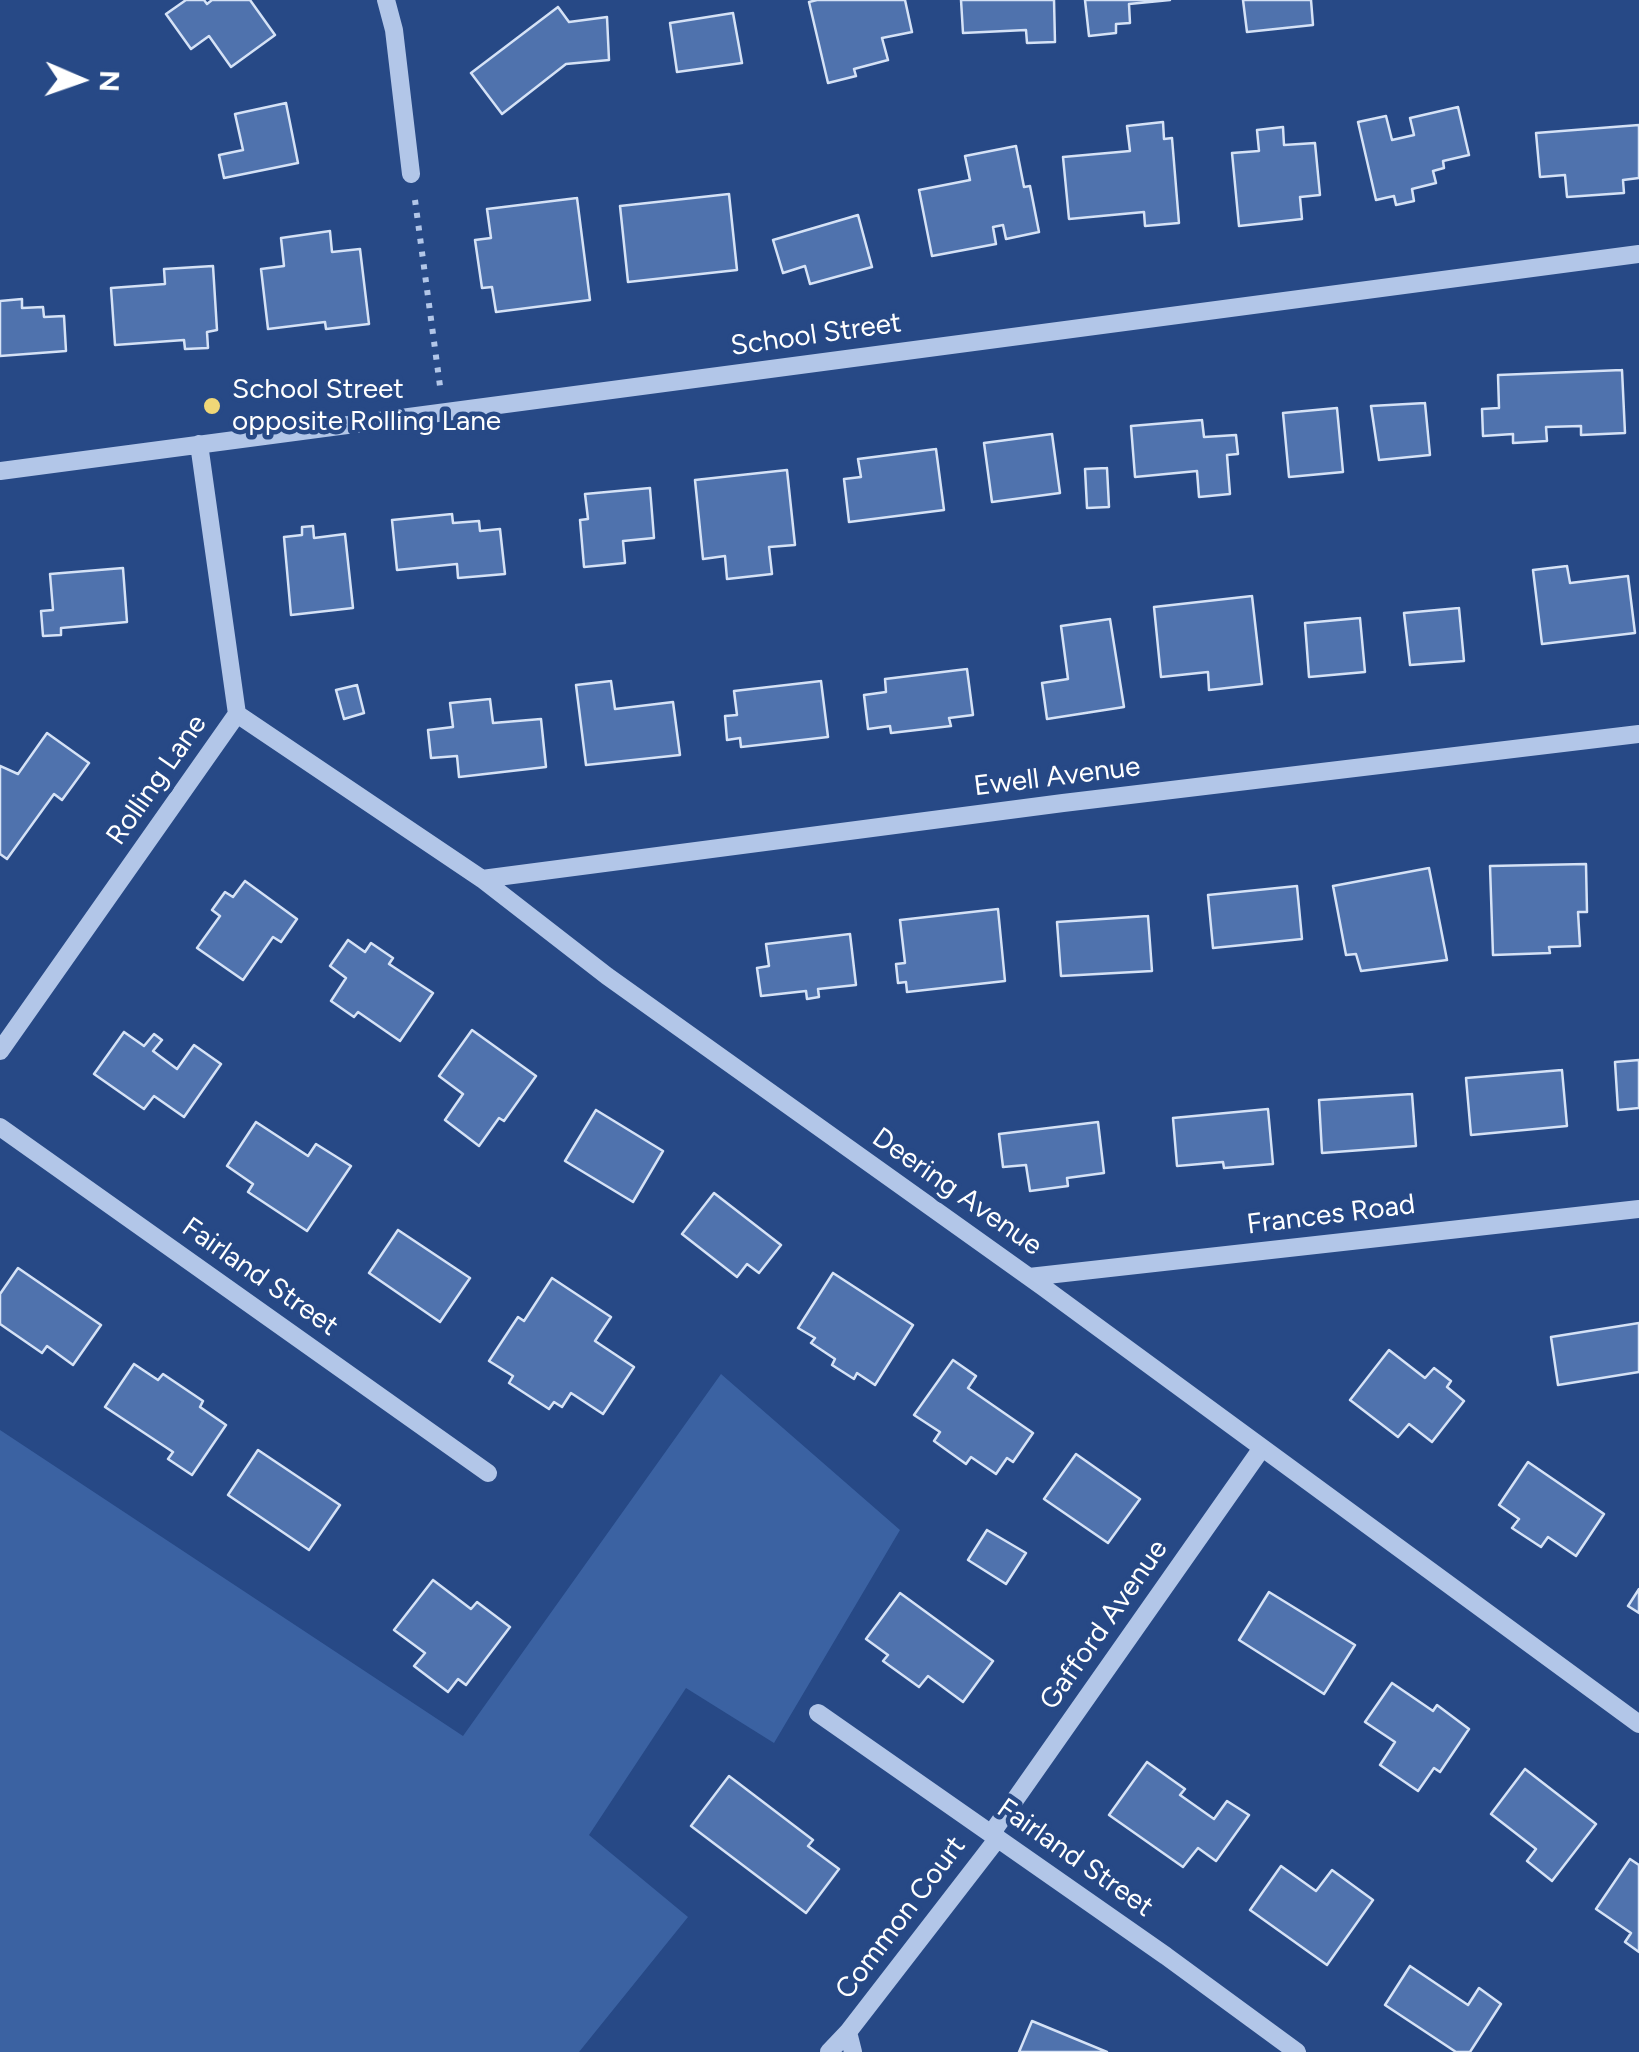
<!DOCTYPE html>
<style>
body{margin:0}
#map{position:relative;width:1639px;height:2052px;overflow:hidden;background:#274986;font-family:Figtree,sans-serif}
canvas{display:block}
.north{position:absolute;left:30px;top:30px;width:100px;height:100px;-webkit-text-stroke:8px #274986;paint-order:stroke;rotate:92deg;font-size:28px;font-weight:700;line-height:40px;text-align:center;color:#fff}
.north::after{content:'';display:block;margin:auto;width:35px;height:45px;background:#fff;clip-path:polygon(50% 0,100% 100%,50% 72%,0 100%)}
</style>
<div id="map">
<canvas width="1639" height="2052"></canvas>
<div class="north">N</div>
</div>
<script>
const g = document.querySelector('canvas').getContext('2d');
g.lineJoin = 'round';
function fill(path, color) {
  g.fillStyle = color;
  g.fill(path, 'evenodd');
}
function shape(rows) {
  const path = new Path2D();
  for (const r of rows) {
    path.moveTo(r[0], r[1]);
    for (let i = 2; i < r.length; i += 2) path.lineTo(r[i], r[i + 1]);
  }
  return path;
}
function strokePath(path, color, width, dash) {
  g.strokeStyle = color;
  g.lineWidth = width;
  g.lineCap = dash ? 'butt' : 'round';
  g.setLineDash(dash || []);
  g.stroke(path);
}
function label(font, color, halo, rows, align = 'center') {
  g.font = font + ' Figtree,sans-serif';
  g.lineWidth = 9;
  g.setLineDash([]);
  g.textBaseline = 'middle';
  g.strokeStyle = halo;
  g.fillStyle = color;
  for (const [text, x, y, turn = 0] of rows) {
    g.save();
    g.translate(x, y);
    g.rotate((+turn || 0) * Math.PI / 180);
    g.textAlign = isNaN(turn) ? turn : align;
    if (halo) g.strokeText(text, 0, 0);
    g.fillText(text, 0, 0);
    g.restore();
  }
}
fill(shape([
 [721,1374,900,1530,774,1743,686,1688,589,1835,688,1917,579,2052,0,2052,0,1430,463,1736]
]), '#3b62a2');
const building = shape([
 [186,0,204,0,207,4,212,0,250,0,275,35,231,67,209,36,191,49,166,14,186,0],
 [817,0,905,0,912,32,882,38,888,60,854,69,856,76,828,83,809,2,817,0],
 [961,0,1054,0,1055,42,1027,43,1026,30,963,33,961,0],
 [1085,0,1170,0,1129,4,1130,23,1116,24,1116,33,1089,36,1085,0],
 [1243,0,1311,0,1313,25,1247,32,1243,0],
 [558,7,569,22,607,17,609,60,566,64,502,114,471,73,558,7],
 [733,13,742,63,677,72,670,23,733,13],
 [286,103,298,163,224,178,219,155,243,150,235,114,286,103],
 [1458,107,1469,155,1443,161,1444,168,1433,171,1436,183,1412,189,1414,201,1396,205,1394,196,1376,200,1358,122,1386,116,1392,140,1414,135,1410,118,1458,107],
 [1163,122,1164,139,1172,138,1179,223,1145,226,1144,212,1069,219,1063,157,1130,151,1127,126,1163,122],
 [1639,125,1639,178,1623,180,1624,193,1567,197,1565,175,1540,177,1536,133,1639,125],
 [1283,127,1284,145,1315,143,1320,195,1300,197,1302,219,1239,226,1232,153,1259,151,1257,130,1283,127],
 [1016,146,1024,187,1030,186,1039,232,1006,239,1003,225,993,227,996,244,932,256,919,190,970,180,965,156,1016,146],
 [729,194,737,270,628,282,620,206,729,194],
 [577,198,590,300,496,312,492,287,482,288,475,240,491,238,487,209,577,198],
 [858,215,872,267,810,284,805,266,783,273,773,240,858,215],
 [330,231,332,252,360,249,369,324,326,329,325,322,268,329,261,269,284,266,281,238,330,231],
 [213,266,217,330,207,332,208,348,185,349,184,340,115,345,111,288,165,284,164,269,213,266],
 [22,299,22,308,43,307,44,317,64,316,66,351,0,356,0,301,22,299],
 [1622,370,1625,433,1581,435,1581,426,1546,427,1547,441,1513,443,1513,434,1483,436,1482,409,1499,408,1498,375,1622,370],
 [1425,403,1430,455,1379,460,1371,406,1425,403],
 [1337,408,1343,472,1289,477,1283,413,1337,408],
 [1202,420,1204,437,1236,435,1238,454,1227,455,1230,494,1199,497,1197,471,1135,477,1131,426,1202,420],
 [1052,434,1060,493,992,502,984,443,1052,434],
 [936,449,944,510,849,522,844,479,861,477,858,459,936,449],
 [1107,468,1109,507,1087,508,1085,469,1107,468],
 [787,470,795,545,769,547,772,574,727,579,725,556,703,559,695,480,787,470],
 [650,488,654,538,623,541,625,563,584,567,580,520,588,519,585,494,650,488],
 [452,514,453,523,479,521,480,531,500,529,505,574,458,578,457,564,397,570,392,520,452,514],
 [313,526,314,538,345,534,353,608,291,615,284,537,302,535,302,527,313,526],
 [1567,566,1570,583,1628,576,1635,633,1542,644,1533,570,1567,566],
 [123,568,127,622,61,628,61,635,43,636,41,611,53,610,50,574,123,568],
 [1252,596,1262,684,1209,690,1208,672,1161,677,1154,607,1252,596],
 [1459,608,1464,661,1410,665,1404,613,1459,608],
 [1360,618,1365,672,1309,677,1305,623,1360,618],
 [1110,619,1124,707,1047,719,1042,683,1068,679,1061,626,1110,619],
 [967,669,973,715,949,718,951,726,891,733,890,726,868,729,864,695,886,692,885,679,967,669],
 [611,681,615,709,673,702,680,755,586,765,576,685,611,681],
 [821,681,828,737,741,747,740,738,727,740,725,716,737,715,734,691,821,681],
 [357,685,364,713,344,719,336,690,357,685],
 [490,699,493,723,541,719,546,767,459,777,457,756,431,758,428,730,453,727,450,703,490,699],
 [47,733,89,763,62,800,54,794,7,859,0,854,0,766,18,774,47,733],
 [1586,864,1587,912,1578,912,1580,946,1549,947,1550,953,1493,955,1490,866,1586,864],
 [1429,868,1447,960,1361,971,1356,954,1346,955,1333,886,1429,868],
 [245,881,297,919,281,942,273,937,243,980,197,948,220,916,212,910,225,892,233,897,245,881],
 [1297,886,1302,939,1213,948,1208,895,1297,886],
 [998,909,1005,981,907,992,906,982,898,983,896,964,905,963,900,920,998,909],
 [1148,916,1152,971,1061,976,1057,922,1148,916],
 [850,934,856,985,818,989,819,997,807,999,806,991,761,996,757,968,769,966,766,944,850,934],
 [348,940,365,952,371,943,393,958,389,964,433,993,400,1041,358,1012,354,1017,331,1001,346,978,330,966,348,940],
 [472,1030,536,1076,504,1121,499,1118,479,1146,445,1120,463,1094,439,1076,472,1030],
 [124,1032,144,1046,154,1034,162,1040,153,1051,177,1069,194,1045,221,1064,184,1117,154,1096,144,1109,94,1074,124,1032],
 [1639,1060,1639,1108,1618,1110,1615,1062,1639,1060],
 [1562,1070,1567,1126,1471,1135,1466,1078,1562,1070],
 [1412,1094,1416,1146,1322,1153,1319,1100,1412,1094],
 [1268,1109,1273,1164,1224,1168,1223,1162,1177,1166,1173,1118,1268,1109],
 [596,1110,663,1151,633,1202,565,1161,596,1110],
 [256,1122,308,1156,316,1144,351,1166,307,1231,248,1192,253,1184,227,1166,256,1122],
 [1098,1122,1104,1173,1067,1178,1068,1186,1030,1191,1026,1165,1003,1167,999,1134,1098,1122],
 [714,1193,781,1245,759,1273,747,1264,737,1277,682,1234,714,1193],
 [398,1230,470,1278,440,1322,369,1273,398,1230],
 [18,1268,101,1325,73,1365,47,1346,42,1353,0,1324,0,1294,18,1268],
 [833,1273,913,1325,875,1385,857,1373,854,1379,832,1365,835,1359,811,1343,815,1338,798,1328,833,1273],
 [552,1278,611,1317,595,1341,634,1367,603,1414,571,1393,562,1407,554,1402,549,1409,509,1383,513,1376,489,1361,518,1317,524,1321,552,1278],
 [1639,1323,1639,1372,1558,1385,1551,1337,1639,1323],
 [1389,1350,1425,1378,1434,1368,1451,1381,1447,1387,1464,1401,1432,1442,1409,1424,1398,1437,1350,1400,1389,1350],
 [953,1360,976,1376,968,1388,1033,1433,1013,1462,1007,1458,996,1474,971,1457,966,1464,934,1441,940,1432,914,1415,953,1360],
 [134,1364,158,1380,163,1374,203,1401,200,1407,226,1425,192,1475,168,1459,173,1452,105,1407,134,1364],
 [258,1450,340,1505,309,1550,228,1495,258,1450],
 [1076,1454,1140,1499,1108,1543,1044,1499,1076,1454],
 [1528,1462,1604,1514,1576,1556,1548,1537,1541,1547,1512,1528,1519,1519,1499,1505,1528,1462],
 [987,1530,1026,1553,1006,1584,968,1560,987,1530],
 [433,1580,471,1609,477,1602,510,1627,466,1685,458,1679,448,1692,414,1666,425,1653,394,1630,433,1580],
 [1639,1589,1639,1613,1628,1606,1639,1589],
 [1269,1592,1355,1645,1324,1694,1239,1640,1269,1592],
 [900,1593,993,1661,963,1702,928,1676,919,1687,883,1661,888,1655,866,1639,900,1593],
 [1392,1683,1433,1711,1437,1705,1469,1729,1440,1772,1434,1768,1418,1791,1380,1765,1395,1742,1365,1722,1392,1683],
 [1147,1762,1185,1789,1180,1795,1214,1819,1227,1801,1249,1815,1216,1861,1198,1848,1183,1867,1109,1815,1147,1762],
 [1525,1769,1596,1824,1552,1881,1527,1861,1536,1849,1491,1814,1525,1769],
 [729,1776,813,1840,808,1846,839,1869,806,1913,691,1826,729,1776],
 [1630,1859,1639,1865,1639,1952,1625,1942,1631,1933,1596,1909,1630,1859],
 [1281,1866,1316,1891,1332,1870,1373,1900,1327,1965,1250,1910,1281,1866],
 [1410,1966,1468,2005,1479,1988,1501,2004,1470,2052,1456,2052,1385,2005,1410,1966],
 [1032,2021,1107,2052,1019,2052,1032,2021]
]);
fill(building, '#4f72ad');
strokePath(building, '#d5e2f6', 2.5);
strokePath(shape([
 [415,200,440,386]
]), '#b2c6e8', 6, [5, 8]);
strokePath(shape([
 [386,0,394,30,411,174],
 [0,471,1639,254],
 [237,714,482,879,607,976,1043,1287,1639,1724],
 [482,879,1063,803,1639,734],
 [0,1051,237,714,199,444],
 [0,1127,488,1473],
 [1029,1277,1639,1209],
 [818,1713,1166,1956,1297,2052],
 [991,1834,1262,1448],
 [848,2032,853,2052],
 [829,2052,848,2032,998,1838]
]), '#b2c6e8', 18);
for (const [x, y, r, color] of [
 [212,406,10,"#f0d777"]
]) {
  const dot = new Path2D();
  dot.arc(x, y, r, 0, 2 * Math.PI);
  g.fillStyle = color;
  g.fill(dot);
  strokePath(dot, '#274986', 4);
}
label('28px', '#fff', '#274986', [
 ["School Street",816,335,-8],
 ["Ewell Avenue",1057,777,-7],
 ["Rolling Lane",157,780,-55],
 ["Deering Avenue",957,1192,35],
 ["Frances Road",1331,1215,-7],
 ["Fairland Street",260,1277,35],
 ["Gafford Avenue",1104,1625,-55],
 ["Fairland Street",1075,1858,35],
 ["Common Court",901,1918,-53]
]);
label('28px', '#fff', '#274986', [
 ["School Street",232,390],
 ["opposite Rolling Lane",232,422]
], 'left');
</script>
